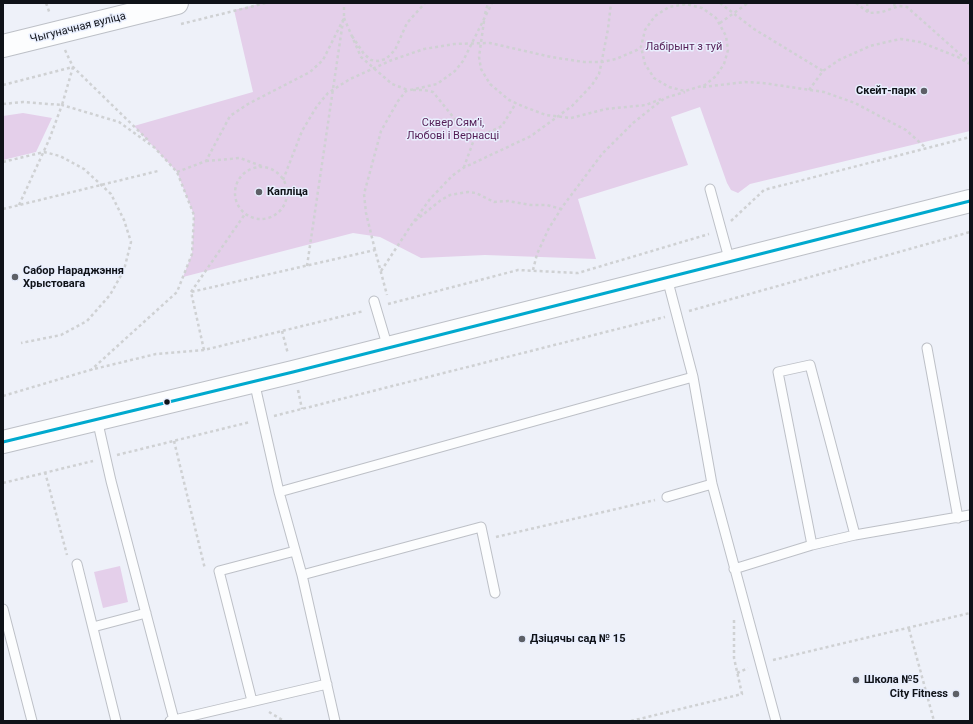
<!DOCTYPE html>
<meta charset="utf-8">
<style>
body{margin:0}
#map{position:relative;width:973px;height:724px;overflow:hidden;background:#eef1f9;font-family:Roboto,sans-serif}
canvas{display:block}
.frame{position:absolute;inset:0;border:4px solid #0f1218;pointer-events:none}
</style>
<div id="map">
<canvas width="973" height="724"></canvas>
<div class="frame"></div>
</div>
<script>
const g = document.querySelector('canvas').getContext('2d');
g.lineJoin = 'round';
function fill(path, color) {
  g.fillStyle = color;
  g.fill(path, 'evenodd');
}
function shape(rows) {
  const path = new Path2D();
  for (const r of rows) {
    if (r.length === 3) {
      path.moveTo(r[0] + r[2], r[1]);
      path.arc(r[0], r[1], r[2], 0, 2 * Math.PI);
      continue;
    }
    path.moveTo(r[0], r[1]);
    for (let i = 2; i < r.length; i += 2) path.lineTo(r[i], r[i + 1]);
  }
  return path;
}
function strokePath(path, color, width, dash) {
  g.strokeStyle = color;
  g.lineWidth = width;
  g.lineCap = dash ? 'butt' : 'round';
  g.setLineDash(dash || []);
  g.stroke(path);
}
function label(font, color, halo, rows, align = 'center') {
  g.font = font + ' Roboto,sans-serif';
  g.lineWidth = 3;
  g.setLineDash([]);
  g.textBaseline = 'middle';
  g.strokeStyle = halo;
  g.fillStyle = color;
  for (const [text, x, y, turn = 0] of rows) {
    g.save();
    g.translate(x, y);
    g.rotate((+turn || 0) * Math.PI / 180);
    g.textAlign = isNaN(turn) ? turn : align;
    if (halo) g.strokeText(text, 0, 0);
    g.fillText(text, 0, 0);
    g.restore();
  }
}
fill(shape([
 [263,3,970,3,970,131,750,184,738,193,731,190,727,183,700,107,671,117,688,165,578,199,596,259,485,255,421,258,380,237,353,233,183,277,192,254,194,215,177,172,134,126,253,92,234,10],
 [23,113,52,118,36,152,3,160,3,116],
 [120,566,128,602,103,608,94,572]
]), '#e4cfea');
const service = shape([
 [710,189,730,262],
 [667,278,693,377,712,484,776,721],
 [374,301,388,348],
 [927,348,958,518],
 [254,381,279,492,302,575,335,721],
 [97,419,111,481,174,720],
 [279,492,693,377],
 [667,497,712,484],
 [812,545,778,372,810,365,855,535],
 [77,564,116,721],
 [734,569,812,545,855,535,970,515],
 [302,575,481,527,495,593],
 [3,609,32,721],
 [93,627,146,613],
 [252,701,219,571,295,551],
 [170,721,327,684]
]);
const secondary = shape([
 [3,46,177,3],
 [3,442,293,372,970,201]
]);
strokePath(service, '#bdc0c7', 11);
strokePath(secondary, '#bdc0c7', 24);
strokePath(shape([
 [46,3,50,14],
 [720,3,754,29,823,71],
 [856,3,869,13,882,12,899,6,907,7,970,63],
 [867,3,868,13],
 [894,3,895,7],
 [485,14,488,3],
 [344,18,361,57,392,84,408,90],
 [484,21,479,57,481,69,490,84,509,100,522,106,546,115,571,118,606,109,646,105,661,99],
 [720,23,748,3],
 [181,24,266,3],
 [352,36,364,54,371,60,378,61,386,59,395,50,407,23,425,3],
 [65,50,73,67,149,141],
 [3,85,73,67],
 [703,87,745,82,763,83,824,92,855,103,883,118,906,130,926,148],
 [413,90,424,90,433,92,458,123,476,134,464,167],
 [809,90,823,71,839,60,870,46,891,41,901,39,920,42,958,57,970,64],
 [3,104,23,102,62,105,73,67],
 [476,134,487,133,502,126,516,103],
 [206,161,240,158,264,167],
 [3,162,44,152,60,156,84,169,111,194,124,220,131,242,124,270,110,295,87,321,61,335,21,343],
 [261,193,26],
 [177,172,206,161,230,116,248,104,310,72,323,60,344,18,344,3],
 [283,180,302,131,317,106,328,93,350,79,392,60,424,49,454,44,490,43,551,57,584,62,602,62,616,59,637,50,641,47,645,30,655,16,669,7,686,4,702,8,716,18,726,36,728,50,724,64,716,76,705,85,685,91,669,87,654,78,645,64,641,47],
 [19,205,49,140,62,105,119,122,155,148,177,172,194,215,192,254,177,292,91,370],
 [3,209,158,171],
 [415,221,441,200,450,195,468,192,476,193,494,202,508,201,531,205,547,205,561,209],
 [731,221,764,190,970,137],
 [375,250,366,213,364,194,381,131,398,101,406,91,437,84,455,71,463,61,492,3],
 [307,266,343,21],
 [533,270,537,254,549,228,563,206,602,154,633,123,653,107,665,98,685,92],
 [381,271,412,224,430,199,452,176,463,168,531,136,572,106,592,85,599,74,601,65,608,29,611,3],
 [191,292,245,214],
 [388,304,518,270,578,273,709,234],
 [689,311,970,232],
 [282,331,288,354],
 [204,350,191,292,375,250,387,295],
 [298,390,302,409],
 [3,396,90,370,156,354,204,350,364,311],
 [274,416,665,317],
 [174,441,205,569],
 [117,455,250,422],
 [45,472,67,555],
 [3,483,93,461],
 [496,537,655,500],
 [909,629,934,721],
 [773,660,970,613],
 [737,673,748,668],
 [269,712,284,721],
 [631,721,742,694,734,658,734,620]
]), '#cfd1d3', 2.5, [3, 3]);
strokePath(service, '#fcfdfe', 9);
strokePath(secondary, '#fcfdfe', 22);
strokePath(shape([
 [3,442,293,372,970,201]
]), '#00a9ce', 3);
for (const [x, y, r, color] of [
 [924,91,4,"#5d6067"],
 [259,192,4,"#5d6067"],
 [15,277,4,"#5d6067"],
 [167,402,3.5,"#0f1218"],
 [522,639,4,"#5d6067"],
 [856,680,4,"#5d6067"],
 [956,694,4,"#5d6067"]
]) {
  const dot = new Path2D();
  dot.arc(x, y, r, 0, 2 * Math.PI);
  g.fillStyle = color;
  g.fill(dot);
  strokePath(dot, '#e9effe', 1.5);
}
label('11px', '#0f1218', '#e9effe', [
 ["Чыгуначная вуліца",78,28,-14]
]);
label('11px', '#531d55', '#e9effe', [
 ["Лабірынт з туй",684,47],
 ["Сквер Сямʼі,",453,123],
 ["Любові і Вернасці",453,136]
]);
label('bold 11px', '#0f1218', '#e9effe', [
 ["Скейт-парк",916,91,"right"],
 ["Капліца",267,192],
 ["Сабор Нараджэння",23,271],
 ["Хрыстовага",23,284],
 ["Дзіцячы сад № 15",530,639],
 ["Школа №5",864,680],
 ["City Fitness",948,694,"right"]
], 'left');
</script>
